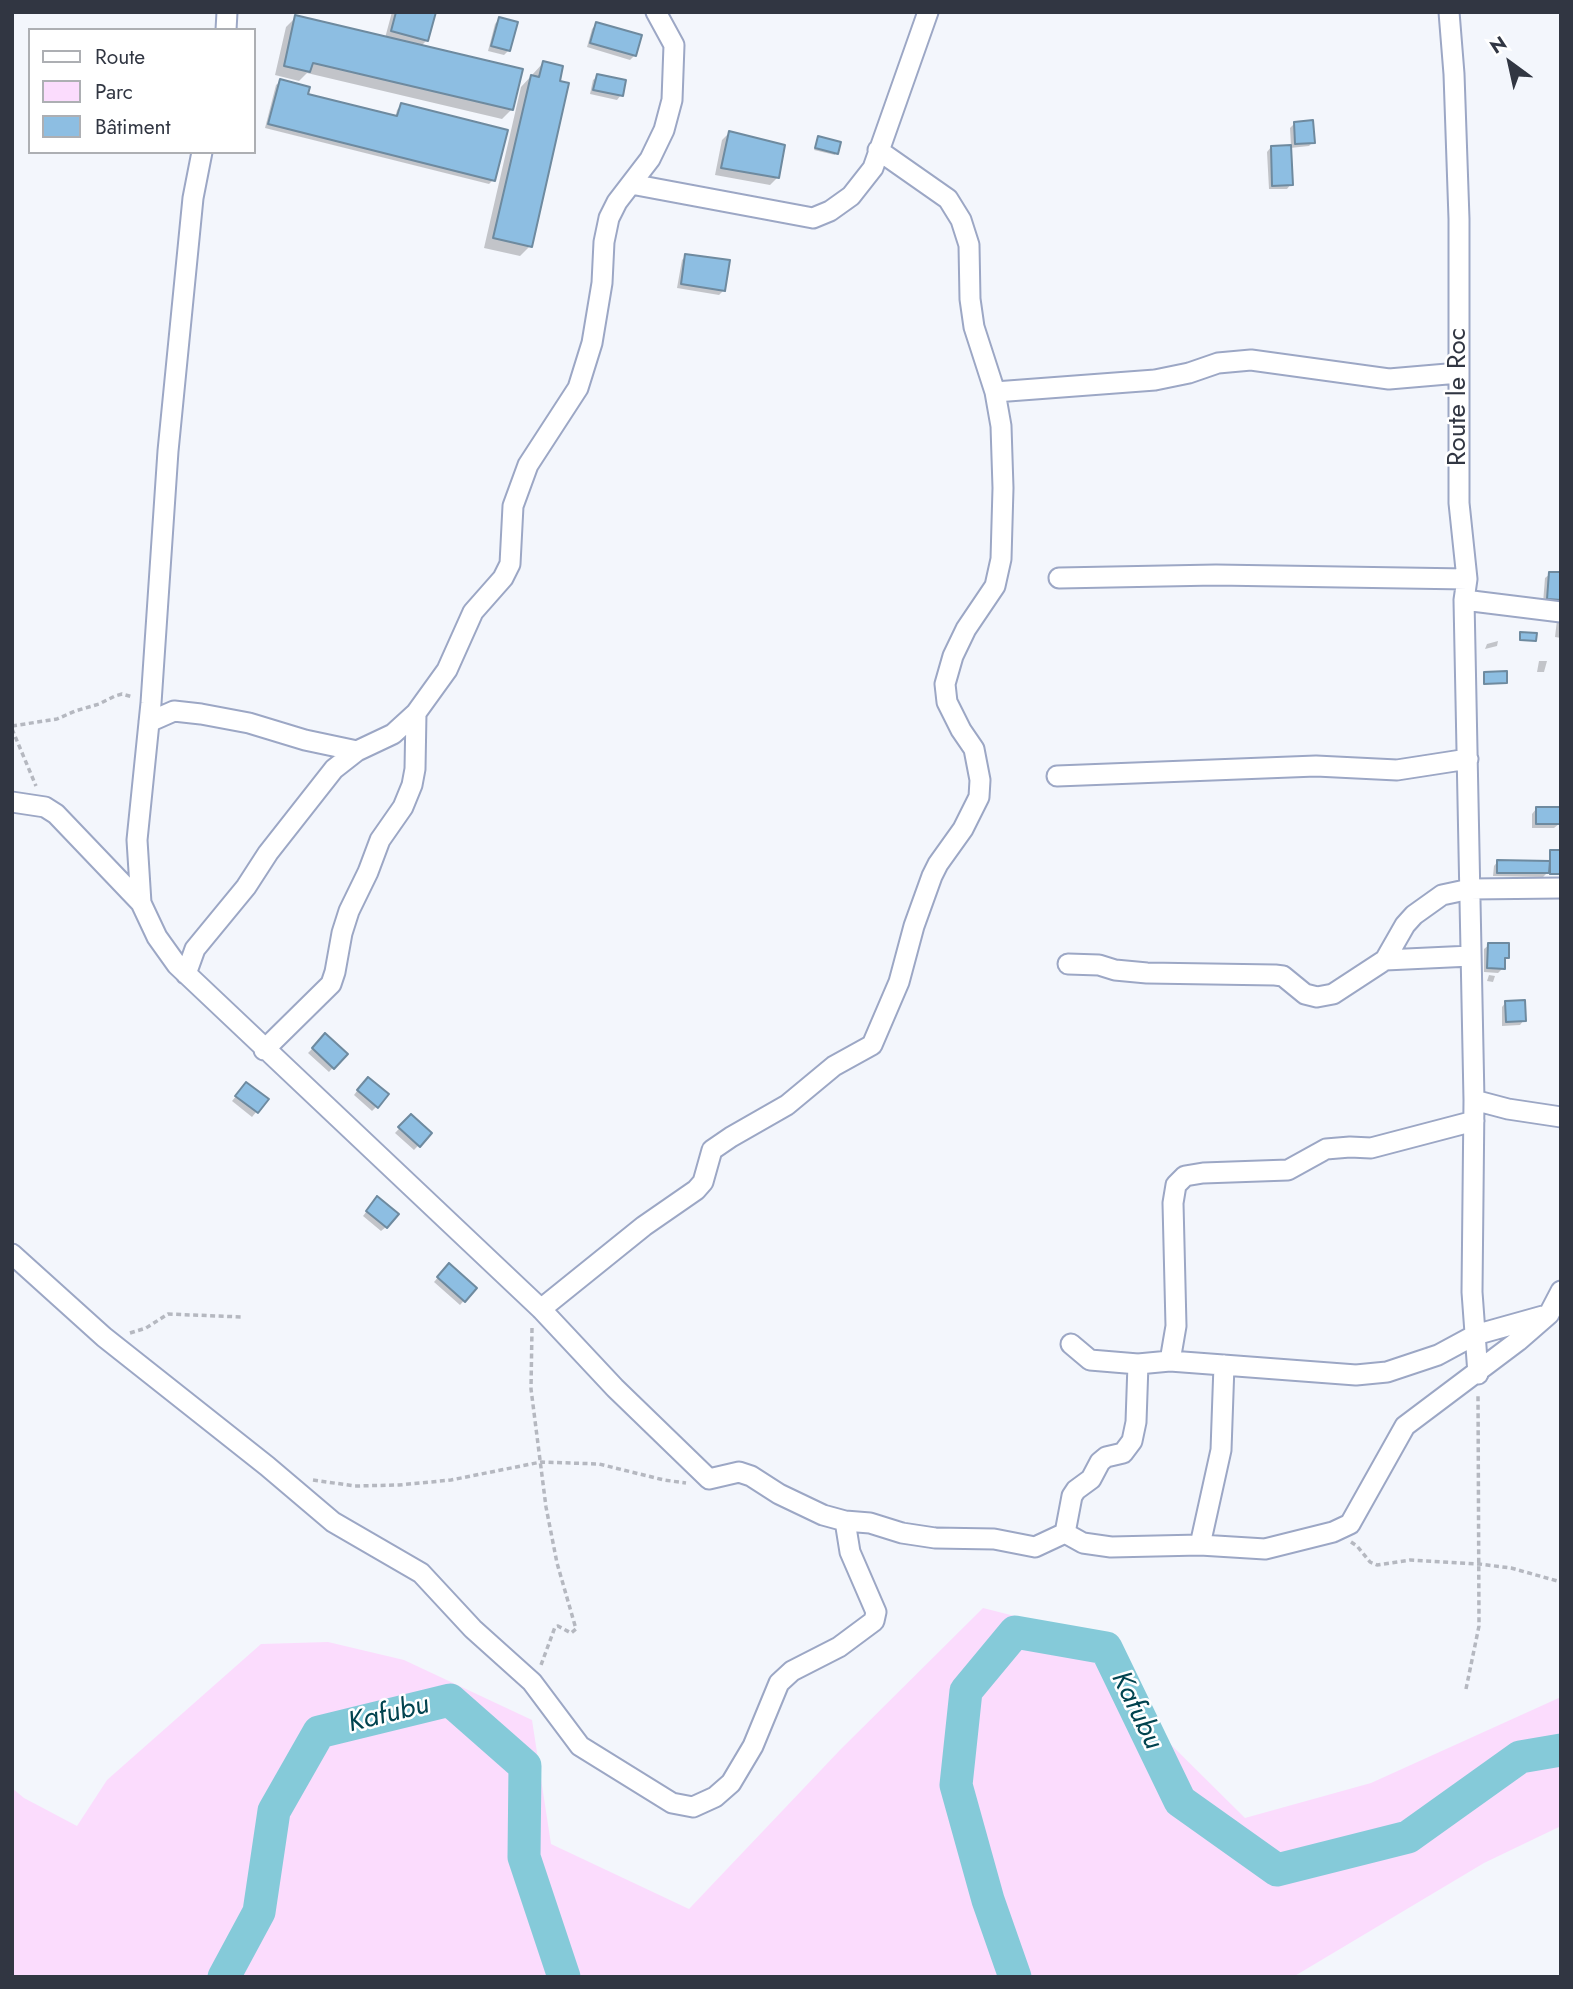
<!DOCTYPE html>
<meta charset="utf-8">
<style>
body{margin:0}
#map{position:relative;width:1573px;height:1989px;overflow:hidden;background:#f3f6fc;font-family:Jost,sans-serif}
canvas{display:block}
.frame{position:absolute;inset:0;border:14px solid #313642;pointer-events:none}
.legend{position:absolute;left:28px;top:28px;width:228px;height:126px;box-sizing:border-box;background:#fff;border:2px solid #adafb3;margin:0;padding:9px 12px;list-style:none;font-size:21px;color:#313642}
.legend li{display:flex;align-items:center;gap:14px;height:35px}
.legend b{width:35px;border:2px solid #adafb3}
.north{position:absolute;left:1475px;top:28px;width:70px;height:70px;-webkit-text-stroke:5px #fff;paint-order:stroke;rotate:327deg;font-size:19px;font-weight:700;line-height:28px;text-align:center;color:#313642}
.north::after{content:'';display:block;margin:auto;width:24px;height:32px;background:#313642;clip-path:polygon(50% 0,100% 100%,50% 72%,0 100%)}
</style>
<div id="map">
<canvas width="1573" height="1989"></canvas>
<div class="frame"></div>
<ul class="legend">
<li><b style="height:9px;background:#fff"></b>Route</li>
<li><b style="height:19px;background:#fbdcfd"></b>Parc</li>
<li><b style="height:19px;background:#8dbee2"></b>Bâtiment</li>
</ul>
<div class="north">N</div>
</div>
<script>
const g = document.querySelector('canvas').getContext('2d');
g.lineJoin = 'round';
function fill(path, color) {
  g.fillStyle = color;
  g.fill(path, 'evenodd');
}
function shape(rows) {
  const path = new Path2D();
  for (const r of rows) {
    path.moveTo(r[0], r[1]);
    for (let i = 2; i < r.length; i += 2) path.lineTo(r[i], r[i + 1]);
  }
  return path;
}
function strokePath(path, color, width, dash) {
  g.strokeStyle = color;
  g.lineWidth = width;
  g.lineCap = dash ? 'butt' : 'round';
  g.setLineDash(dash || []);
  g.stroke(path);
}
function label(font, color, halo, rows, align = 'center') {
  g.font = font + ' Jost,sans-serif';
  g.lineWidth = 5;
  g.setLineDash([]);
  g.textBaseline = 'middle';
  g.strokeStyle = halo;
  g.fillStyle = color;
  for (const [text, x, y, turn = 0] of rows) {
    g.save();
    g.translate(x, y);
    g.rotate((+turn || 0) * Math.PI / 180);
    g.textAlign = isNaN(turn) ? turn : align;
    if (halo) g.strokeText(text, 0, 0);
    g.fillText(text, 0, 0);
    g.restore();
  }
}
fill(shape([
 [983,1608,1066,1629,1132,1706,1245,1818,1371,1783,1561,1697,1561,1826,1484,1863,1293,1977,12,1977,12,1788,24,1798,77,1826,107,1780,261,1644,328,1642,404,1660,532,1720,551,1844,689,1909,840,1750]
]), '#fbdcfd');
fill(shape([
 [392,12,434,12,427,40,420,47,512,109,502,119,307,73,299,81,275,75,286,27,296,17,385,38],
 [499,19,509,50,504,55,488,51,495,24],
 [596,24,635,55,630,60,587,47,592,29],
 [543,63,530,246,520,256,484,248,521,87],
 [598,76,621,95,617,100,590,94,593,80],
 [281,81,306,96,395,118,397,110,401,105,493,180,489,184,265,128,276,85],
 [1294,124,1313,142,1309,146,1290,148,1291,184,1287,189,1269,189,1267,152,1271,147,1291,146,1290,128],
 [729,133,777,178,770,185,715,175,722,140],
 [819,138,836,153,835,155,814,150],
 [686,256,724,290,719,295,677,288,682,260],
 [1550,574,1561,574,1561,602,1559,604,1543,603,1545,578],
 [1557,620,1561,620,1561,638,1555,637],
 [1498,641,1497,646,1485,649,1487,644],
 [1539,661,1547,661,1544,672,1537,672],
 [1536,809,1559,824,1554,828,1532,828,1532,814],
 [1551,852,1561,852,1560,875,1549,875,1549,871,1543,877,1493,876,1494,866,1498,861,1549,862],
 [1489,945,1507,957,1503,961,1503,968,1498,973,1484,972,1484,949],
 [1489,975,1495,976,1493,982,1487,981],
 [1506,1002,1524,1020,1520,1025,1502,1026,1502,1007],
 [325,1036,345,1054,329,1072,308,1053],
 [363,1083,377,1106,372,1111,354,1095],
 [242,1089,266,1100,252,1117,232,1101],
 [411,1116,430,1133,414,1150,395,1133],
 [373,1203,386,1227,381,1231,363,1216],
 [449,1265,475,1288,460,1305,434,1282]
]), '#0003');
strokePath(shape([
 [224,1977,259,1912,274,1811,319,1732,450,1700,525,1766,524,1857,564,1977],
 [1015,1977,988,1900,956,1785,966,1691,1015,1632,1106,1648,1180,1801,1277,1870,1408,1837,1520,1757,1561,1750]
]), '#85cad9', 33);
const building = shape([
 [396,12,436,12,428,41,391,31,396,12],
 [295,15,523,69,513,110,313,63,310,72,284,66,295,15],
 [499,17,518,22,510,51,491,46,499,17],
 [596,22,642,35,636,56,590,43,596,22],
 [543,61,563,66,560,81,569,83,532,247,493,238,531,75,539,77,543,61],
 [597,74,626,80,623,96,593,90,597,74],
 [280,79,310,87,308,94,397,116,401,103,508,130,495,181,268,124,280,79],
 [1313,120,1315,143,1295,144,1294,122,1313,120],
 [729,131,785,145,779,178,721,168,729,131],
 [818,136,841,142,838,154,815,148,818,136],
 [1291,145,1293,185,1272,186,1271,146,1291,145],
 [685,254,730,260,725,291,681,284,685,254],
 [1549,572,1561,572,1561,600,1547,599,1549,572],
 [1520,632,1537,633,1536,641,1520,640,1520,632],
 [1507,671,1507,683,1484,684,1484,672,1507,671],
 [1536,807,1561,807,1560,824,1536,824,1536,807],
 [1550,850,1561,850,1561,874,1550,874,1550,850],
 [1497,860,1550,861,1549,873,1497,873,1497,860],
 [1488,943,1509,943,1509,958,1505,958,1505,969,1487,968,1488,943],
 [1525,1000,1526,1021,1506,1022,1505,1001,1525,1000],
 [325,1033,348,1054,334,1069,312,1048,325,1033],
 [368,1077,389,1094,378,1108,357,1090,368,1077],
 [246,1082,269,1099,258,1113,235,1096,246,1082],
 [411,1114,432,1133,420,1147,398,1127,411,1114],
 [377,1196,399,1214,387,1228,366,1211,377,1196],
 [449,1263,477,1288,465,1302,437,1277,449,1263]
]);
fill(building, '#8dbee2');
strokePath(building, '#6e8a9f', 2);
const street = shape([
 [1449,12,1454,74,1459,219,1459,503,1467,579,1464,600,1474,1100,1472,1292,1478,1374],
 [226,30,227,12],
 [631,184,813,218,830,211,851,196,873,168,928,12],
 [995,392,1155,380,1189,373,1218,363,1251,360,1389,379,1459,373],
 [1059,578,1216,575,1467,579],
 [1464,600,1561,612],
 [149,722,174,711,201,714,249,723,305,740,357,751],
 [1057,776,1316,766,1397,770,1468,759],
 [12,802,45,807,56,814,141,903,157,937,177,965,541,1309,615,1388,709,1479,739,1472,751,1476,779,1494,823,1515,845,1521,870,1523,902,1533,935,1538,994,1539,1035,1547,1065,1533,1083,1543,1111,1547,1200,1545,1265,1549,1333,1532,1350,1524,1405,1426,1518,1341,1549,1314,1561,1291],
 [141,903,137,840,151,703,168,451,193,198,202,152],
 [1385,960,1471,956],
 [1068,964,1099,965,1115,970,1147,973,1275,975,1283,976,1305,994,1317,997,1333,994,1385,960,1405,925,1414,915,1442,895,1470,889,1561,888],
 [186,974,195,949,246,887,268,853,334,769,357,751,393,734,416,713,447,670,473,612,503,578,510,564,513,506,528,465,578,388,592,343,602,283,604,242,609,218,617,202,650,159,664,130,672,100,674,45,656,12],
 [264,1050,331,984,335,972,342,933,349,911,368,872,380,840,403,807,412,785,415,769,416,713],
 [1474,1100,1508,1109,1561,1117],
 [12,1254,104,1337,267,1466,333,1522,421,1573,473,1629,532,1682,580,1746,672,1803,693,1807,715,1797,731,1783,753,1746,779,1683,792,1671,839,1647,874,1621,876,1612,850,1552,845,1521],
 [541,1309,644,1226,696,1190,703,1182,712,1150,731,1137,787,1105,834,1066,872,1045,899,982,914,926,932,876,938,864,963,829,979,797,980,780,974,749,961,730,947,702,945,684,953,656,966,629,995,586,1001,559,1003,488,1001,426,995,392,974,327,970,299,969,245,961,220,948,199,878,150],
 [1071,1344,1090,1360,1138,1364],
 [1170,1361,1176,1326,1173,1203,1176,1185,1185,1176,1203,1173,1288,1170,1326,1149,1350,1147,1371,1148,1474,1121],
 [1065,1533,1072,1496,1076,1490,1091,1479,1100,1462,1106,1457,1123,1453,1132,1441,1136,1422,1138,1364,1170,1361,1356,1375,1387,1372,1438,1355,1475,1335,1543,1316],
 [1200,1545,1221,1450,1224,1365]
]);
strokePath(street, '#9ca7c5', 23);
strokePath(shape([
 [12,726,57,719,75,711,99,704,115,696,122,694,133,697],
 [12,729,36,786],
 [532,1328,531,1389,546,1507,557,1563,576,1629,571,1633,558,1626,555,1627,541,1665],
 [130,1333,146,1328,168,1314,242,1317],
 [313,1480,355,1486,399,1485,451,1480,541,1462,599,1464,664,1480,686,1483],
 [1351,1542,1357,1546,1370,1562,1377,1565,1410,1560,1479,1564,1511,1568,1561,1582],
 [1466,1689,1479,1626,1478,1393]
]), '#b5b8c0', 3.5, [5, 3.5]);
strokePath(street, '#fff', 19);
label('26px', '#313642', '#fff', [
 ["Route le Roc",1459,397,-90]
]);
label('italic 28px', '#01434f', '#fff', [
 ["Kafubu",1136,1711,64],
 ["Kafubu",389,1715,-14]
]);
</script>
